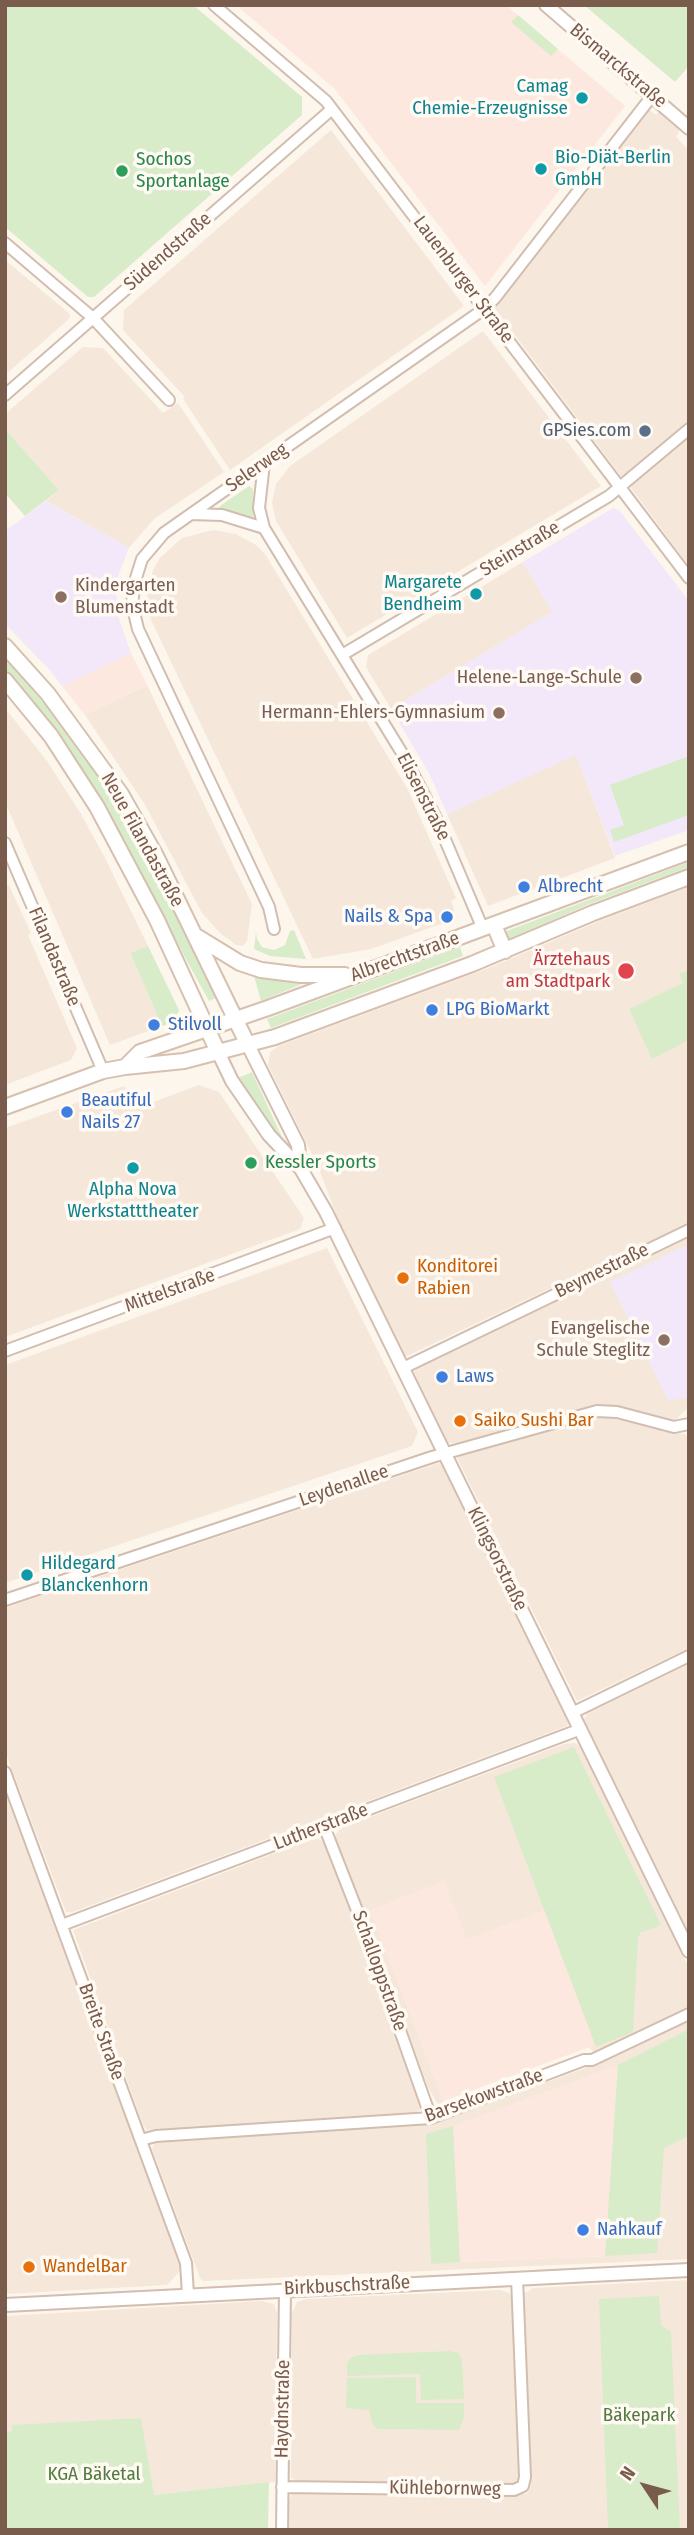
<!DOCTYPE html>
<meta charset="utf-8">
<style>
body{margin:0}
#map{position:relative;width:694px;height:2535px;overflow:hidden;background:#fdf6ec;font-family:"Fira Sans Condensed",sans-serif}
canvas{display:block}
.frame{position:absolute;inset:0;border:7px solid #7a5c4d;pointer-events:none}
.north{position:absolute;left:610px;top:2451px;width:70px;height:70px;-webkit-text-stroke:5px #fffaf3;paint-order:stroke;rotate:306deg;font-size:19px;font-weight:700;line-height:28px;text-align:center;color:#7a5c4d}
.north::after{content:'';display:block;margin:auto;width:24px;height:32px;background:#7a5c4d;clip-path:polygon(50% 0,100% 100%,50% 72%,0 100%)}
</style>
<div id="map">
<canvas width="694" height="2535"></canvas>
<div class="frame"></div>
<div class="north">N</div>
</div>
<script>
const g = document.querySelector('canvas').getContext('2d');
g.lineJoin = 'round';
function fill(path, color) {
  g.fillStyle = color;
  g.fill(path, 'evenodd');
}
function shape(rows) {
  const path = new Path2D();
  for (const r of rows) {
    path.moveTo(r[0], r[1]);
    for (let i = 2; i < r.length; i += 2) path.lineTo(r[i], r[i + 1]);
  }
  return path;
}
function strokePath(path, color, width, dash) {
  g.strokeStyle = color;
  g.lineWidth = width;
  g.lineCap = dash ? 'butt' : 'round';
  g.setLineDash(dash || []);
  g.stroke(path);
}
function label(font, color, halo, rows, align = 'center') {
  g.font = font + ' "Fira Sans Condensed",sans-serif';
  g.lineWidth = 7;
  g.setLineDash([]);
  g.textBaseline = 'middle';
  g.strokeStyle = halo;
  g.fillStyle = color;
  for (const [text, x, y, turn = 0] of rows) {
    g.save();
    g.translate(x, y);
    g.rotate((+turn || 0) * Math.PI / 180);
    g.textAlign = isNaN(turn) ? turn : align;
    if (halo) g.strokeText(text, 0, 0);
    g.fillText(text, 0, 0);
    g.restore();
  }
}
fill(shape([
 [649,110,656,115,659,111,680,129,676,137,689,150,689,421,625,475,621,476,495,309],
 [331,130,464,306,230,470,183,399,185,397,123,330,124,310],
 [5,260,70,314,69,319,5,375],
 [483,331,601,486,347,638,276,521,272,503,276,484,290,466],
 [83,347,103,348,163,413,178,403,224,472,154,519,129,548,46,501,59,490,5,429,5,414],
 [689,437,689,566,631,488,633,483],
 [213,530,236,534,256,545,265,554,407,788,456,898,451,901,454,909,452,920,371,949,313,959,151,620,147,594,153,570,160,558,182,538],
 [523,562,553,612,391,709,366,667,368,655],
 [147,685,252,904,247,941,243,946,236,945,221,934,202,913,144,803,85,715],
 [5,708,47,761,81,814,104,856,148,946,130,953,162,1026,110,1045,5,802],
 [576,754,615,858,488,906,447,814],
 [5,882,7,886,9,885,31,933,28,935,77,1048,71,1060,5,1085],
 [689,887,689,1223,407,1356,403,1354,338,1219,317,1164,268,1065,270,1052,279,1046,491,967,597,922],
 [199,1085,219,1092,304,1218,300,1229,5,1337,5,1128,124,1086,135,1109],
 [689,1238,689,1407,678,1417,677,1422,621,1408,597,1406,455,1443,448,1443,414,1373,416,1369],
 [327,1248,418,1432,412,1446,5,1583,5,1365],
 [599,1417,616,1419,666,1432,685,1434,689,1439,689,1648,577,1701,457,1458,460,1454],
 [439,1463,444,1468,568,1722,567,1726,73,1912,66,1912,5,1751,5,1608],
 [689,1664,689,1933,584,1719,587,1714],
 [576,1743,581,1748,689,1968,689,2008,598,2052,594,2052,588,2047,443,2101,445,2109,440,2108,428,2087,336,1840,336,1834,341,1828,564,1744],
 [5,1793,180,2266,180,2271,167,2285,5,2294],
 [312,1839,320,1839,325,1844,422,2102,422,2108,414,2114,147,2130,143,2125,73,1930],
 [689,2021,689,2259,203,2281,200,2278,152,2149,155,2143,437,2123,612,2058],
 [453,2126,604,2256,460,2262],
 [689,2280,689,2530,289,2530,289,2500,292,2494,298,2492,526,2494,531,2487,522,2301,524,2294,533,2288],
 [500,2290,509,2293,513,2300,520,2479,518,2483,514,2485,298,2482,291,2478,292,2313,297,2302,306,2299],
 [262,2301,274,2304,277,2313,275,2482,153,2495,140,2418,5,2433,5,2316]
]), '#f5e8da');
fill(shape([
 [236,5,506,5,625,106,485,286,334,88],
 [131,653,147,685,85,715,62,686],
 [444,1881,467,1939,545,1910,595,2045,443,2101,370,1910],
 [618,2065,605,2256,460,2262,453,2126]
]), '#fde8e0');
fill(shape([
 [46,501,129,548,118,576,116,592,118,616,131,653,62,686,49,669,5,624,5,531],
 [613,508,619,510,689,601,689,830,615,856,576,755,447,814,429,773,391,709,552,612,523,562],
 [689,1244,689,1399,678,1398,669,1402,610,1282]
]), '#f3e8fa');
fill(shape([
 [5,5,193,5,302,97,302,115,94,297,88,297,5,227],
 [584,5,689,5,689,66,675,82],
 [518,15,558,49,551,56,511,22],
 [5,429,59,490,25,516,5,493],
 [249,486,253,489,253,517,219,509,220,506],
 [5,659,48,708,84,755,114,801,154,872,216,998,209,1001,85,775,40,713,5,672],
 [689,756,689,815,614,842,610,830,624,825,610,785],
 [689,862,689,867,592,903,507,940,504,932],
 [294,930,306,959,270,956,254,949,256,932,257,939,262,947,274,950,285,945,290,931],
 [148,946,179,1010,174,1022,162,1026,130,953],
 [460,947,463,956,271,1028,267,1019],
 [689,970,689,1040,652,1059,629,1009,683,983,679,974],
 [254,976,301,982,302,984,261,1001],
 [252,1072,281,1135,288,1148,285,1148,238,1078],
 [574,1747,661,1925,640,1933,638,1939,633,2032,596,2047,494,1777],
 [689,2029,689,2136,664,2148,657,2253,605,2256,618,2065],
 [453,2126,460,2262,431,2264,426,2134],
 [659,2296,661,2325,671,2332,680,2530,608,2530,599,2299],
 [451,2351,458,2353,462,2359,464,2399,421,2400,420,2374,347,2376,347,2363,351,2358,357,2355],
 [416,2377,416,2403,464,2403,464,2417,459,2430,377,2429,372,2423,369,2410,346,2408,347,2378],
 [141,2418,154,2495,269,2482,268,2530,5,2530,5,2433,13,2431,11,2425]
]), '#d8ecc9');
const minor = shape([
 [214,5,326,101,689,578],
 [5,243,93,318,169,400],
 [5,395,332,109],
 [264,463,259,508,264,528,405,758,435,816,483,929],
 [191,514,222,515,264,528],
 [342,655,609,496,689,429],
 [5,843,103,1071],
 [274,929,269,907,138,629,132,604,135,581,142,559,164,533,191,514,484,309,495,298,652,96],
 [5,1351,335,1228],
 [403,1368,689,1230],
 [5,1600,432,1457,597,1411,617,1412,674,1427,689,1424],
 [572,1713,689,1656],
 [5,1772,186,2263,188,2294],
 [324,1826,362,1923,431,2118],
 [62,1925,581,1729],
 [141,2140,156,2136,431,2118,584,2060,592,2060,689,2014],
 [282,2487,514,2490,523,2486,525,2477,517,2278],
 [282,2530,285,2289]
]);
const tertiary = shape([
 [546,5,689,128],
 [248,1045,298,1145,301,1169],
 [218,1052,232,1081,269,1135,301,1169,326,1212,689,1951],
 [5,2305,689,2270]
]);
const secondary = shape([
 [5,646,48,694,121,794,156,856,248,1045],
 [5,680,51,736,97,807,157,920,218,1052],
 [494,925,505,951],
 [196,936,240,963,261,970,301,975,345,975],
 [125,1067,140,1052,268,1008,689,852],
 [5,1107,103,1071,125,1067,184,1061,275,1037,472,964,593,913,689,877]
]);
strokePath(minor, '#d1beb0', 14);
strokePath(tertiary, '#d1beb0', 16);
strokePath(secondary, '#d6c0b0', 18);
strokePath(minor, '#fff', 10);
strokePath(tertiary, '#fff', 12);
strokePath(secondary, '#fff', 14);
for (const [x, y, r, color] of [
 [582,98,7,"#0f9aa8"],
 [541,169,7,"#0f9aa8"],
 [122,171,7,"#2e9e5b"],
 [645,431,7,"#5c6f8a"],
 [476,594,7,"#0f9aa8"],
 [61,597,7,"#8d6e63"],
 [636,678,7,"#8d6e63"],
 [499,713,7,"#8d6e63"],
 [524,887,7,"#3f7fe0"],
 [447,917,7,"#3f7fe0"],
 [626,971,9,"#e0444e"],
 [432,1010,7,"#3f7fe0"],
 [154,1025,7,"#3f7fe0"],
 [67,1112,7,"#3f7fe0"],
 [251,1163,7,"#2e9e5b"],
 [133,1168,7,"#0f9aa8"],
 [403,1278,7,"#e8710a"],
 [664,1340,7,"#8d6e63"],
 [442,1377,7,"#3f7fe0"],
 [460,1421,7,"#e8710a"],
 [27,1575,7,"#0f9aa8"],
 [583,2230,7,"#3f7fe0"],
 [29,2267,7,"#e8710a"]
]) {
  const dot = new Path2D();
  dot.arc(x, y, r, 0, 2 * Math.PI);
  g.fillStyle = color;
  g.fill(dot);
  strokePath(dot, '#fffaf3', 2.5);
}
label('19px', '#7a5c4d', '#fffaf3', [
 ["Bismarckstraße",618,66,40],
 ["Südendstraße",168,252,-41],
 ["Lauenburger Straße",463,280,53],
 ["Selerweg",257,468,-35],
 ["Steinstraße",520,549,-31],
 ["Elisenstraße",423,797,63],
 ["Neue Filandastraße",142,840,61],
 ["Filandastraße",54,957,67],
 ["Albrechtstraße",405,957,-20],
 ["Beymestraße",602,1271,-26],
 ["Mittelstraße",170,1291,-20],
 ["Leydenallee",344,1486,-19],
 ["Klingsorstraße",497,1559,64],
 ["Lutherstraße",321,1827,-21],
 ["Schalloppstraße",379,1971,70],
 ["Breite Straße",101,2032,70],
 ["Barsekowstraße",484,2096,-20],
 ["Birkbuschstraße",347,2286,-3],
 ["Haydnstraße",283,2409,-89],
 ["Kühlebornweg",445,2489,1]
]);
label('19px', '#0d838f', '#fffaf3', [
 ["Camag",568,87],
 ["Chemie-Erzeugnisse",568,109],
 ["Bio-Diät-Berlin",555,158,"left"],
 ["GmbH",555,180,"left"],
 ["Margarete",462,583],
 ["Bendheim",462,605],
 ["Alpha Nova",133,1190,"center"],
 ["Werkstatttheater",133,1212,"center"],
 ["Hildegard",41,1564,"left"],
 ["Blanckenhorn",41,1586,"left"]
], 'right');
label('19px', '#27864d', '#fffaf3', [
 ["Sochos",136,160],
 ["Sportanlage",136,182],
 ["Kessler Sports",265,1163]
], 'left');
label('19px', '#4e5e75', '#fffaf3', [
 ["GPSies.com",631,431]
], 'right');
label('19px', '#785e54', '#fffaf3', [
 ["Kindergarten",75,586,"left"],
 ["Blumenstadt",75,608,"left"],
 ["Helene-Lange-Schule",622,678],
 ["Hermann-Ehlers-Gymnasium",485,713],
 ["Evangelische",650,1329],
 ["Schule Steglitz",650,1351]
], 'right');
label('19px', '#366cbe', '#fffaf3', [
 ["Albrecht",538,887],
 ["Nails & Spa",433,917,"right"],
 ["LPG BioMarkt",446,1010],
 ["Stilvoll",168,1025],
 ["Beautiful",81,1101],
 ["Nails 27",81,1123],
 ["Laws",456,1377],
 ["Nahkauf",597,2230]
], 'left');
label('19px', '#be3a42', '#fffaf3', [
 ["Ärztehaus",610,960],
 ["am Stadtpark",610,982]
], 'right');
label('19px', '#c56008', '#fffaf3', [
 ["Konditorei",417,1267],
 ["Rabien",417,1289],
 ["Saiko Sushi Bar",474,1421],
 ["WandelBar",43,2267]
], 'left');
label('19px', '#537a41', '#fffaf3', [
 ["Bäkepark",639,2416],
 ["KGA Bäketal",94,2475]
]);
</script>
